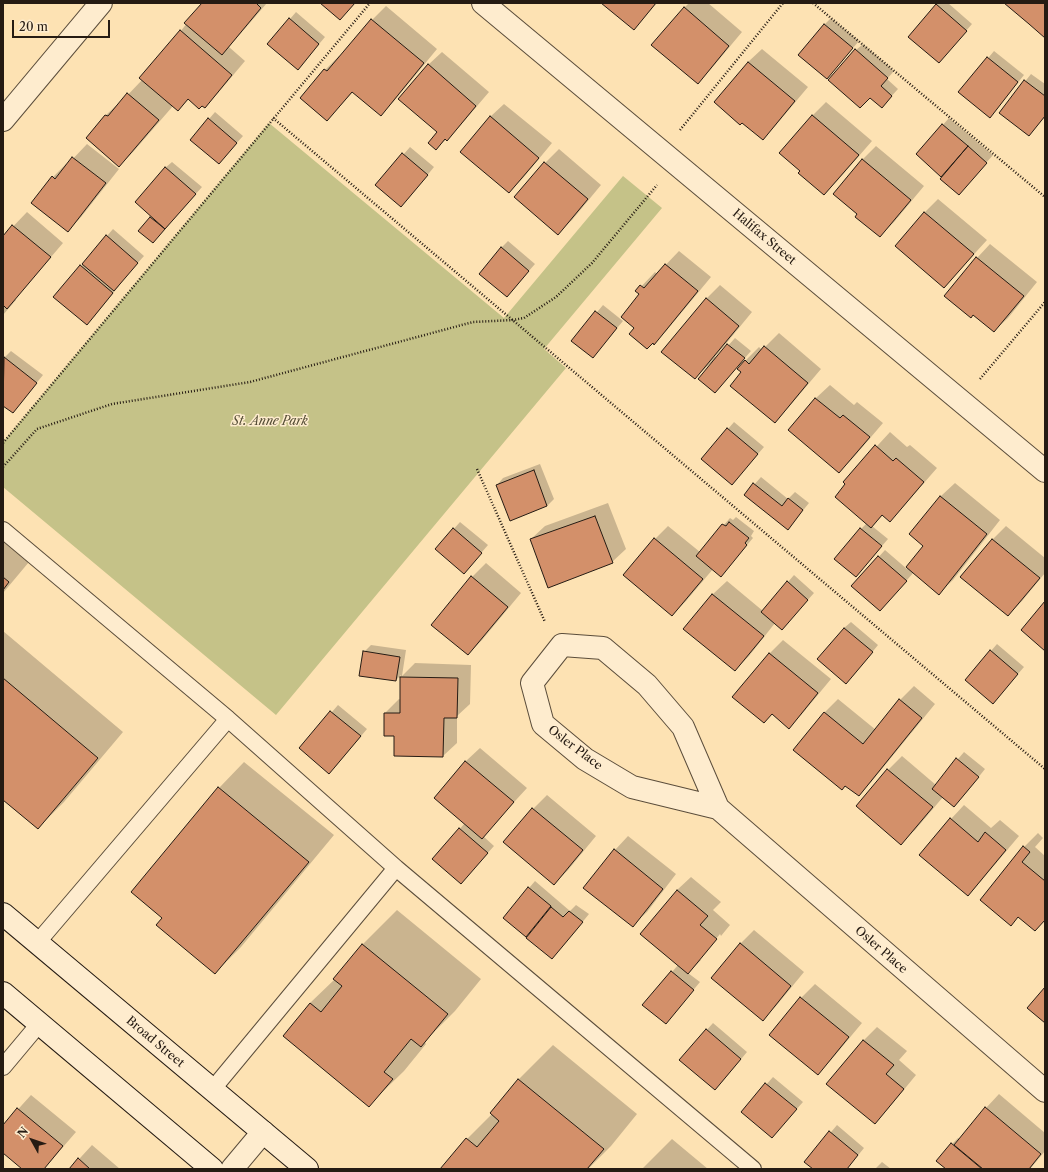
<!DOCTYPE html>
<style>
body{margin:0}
#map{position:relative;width:1048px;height:1172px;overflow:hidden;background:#fde2b3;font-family:"Libre Caslon Text",serif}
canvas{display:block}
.frame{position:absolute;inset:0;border:4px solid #251b13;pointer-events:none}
.north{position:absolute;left:12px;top:1120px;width:40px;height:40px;-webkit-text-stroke:3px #feecce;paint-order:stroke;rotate:310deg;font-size:11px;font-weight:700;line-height:16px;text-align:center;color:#251b13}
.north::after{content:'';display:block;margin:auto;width:14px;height:18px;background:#251b13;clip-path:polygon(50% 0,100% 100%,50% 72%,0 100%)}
.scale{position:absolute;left:12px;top:20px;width:98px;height:18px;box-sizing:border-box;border:2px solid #251b13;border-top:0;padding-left:5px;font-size:12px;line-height:14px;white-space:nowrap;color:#251b13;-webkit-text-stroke:3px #feecce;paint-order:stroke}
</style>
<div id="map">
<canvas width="1048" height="1172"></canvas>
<div class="frame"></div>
<div class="north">N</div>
<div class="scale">20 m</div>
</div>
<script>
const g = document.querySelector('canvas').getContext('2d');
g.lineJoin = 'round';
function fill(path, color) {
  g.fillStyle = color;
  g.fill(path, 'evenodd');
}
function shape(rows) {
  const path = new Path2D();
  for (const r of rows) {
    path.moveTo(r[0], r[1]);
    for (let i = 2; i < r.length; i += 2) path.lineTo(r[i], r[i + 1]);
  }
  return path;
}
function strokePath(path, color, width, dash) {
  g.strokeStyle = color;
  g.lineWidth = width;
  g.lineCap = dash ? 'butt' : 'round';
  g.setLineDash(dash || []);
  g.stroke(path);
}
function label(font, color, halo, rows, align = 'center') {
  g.font = font + ' "Libre Caslon Text",serif';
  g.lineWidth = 3;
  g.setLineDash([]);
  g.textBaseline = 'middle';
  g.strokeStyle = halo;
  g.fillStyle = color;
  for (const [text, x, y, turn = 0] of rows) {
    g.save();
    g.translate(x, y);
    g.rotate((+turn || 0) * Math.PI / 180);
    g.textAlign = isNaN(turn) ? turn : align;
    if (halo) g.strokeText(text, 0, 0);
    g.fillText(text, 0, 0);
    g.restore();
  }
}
fill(shape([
 [269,123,504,318,623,176,662,208,544,349,566,368,276,715,3,487,3,442]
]), '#c5c288');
fill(shape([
 [203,3,267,3,229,47,245,61,218,93,205,107,189,99,177,110,173,106,133,152,119,166,87,138,106,115,120,102,121,102,142,80],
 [603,3,657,3,634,29],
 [689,3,708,3,742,32,711,69,698,83,684,8],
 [939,3,948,3,972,24,945,55,936,5],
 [386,6,437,49,394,101,381,115,353,92,327,120,301,98,325,70,339,56,340,57,372,20],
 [296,12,325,37,298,69,290,19],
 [831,18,859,41,833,71,824,25],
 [863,44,894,71,887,79,898,89,888,100,856,50],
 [762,49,808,87,776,125,763,138,748,62],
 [994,51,1024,75,996,110,960,92],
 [442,52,489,92,460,126,436,149,438,132,428,65],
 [1031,74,1045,84,1045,117,1029,135,1000,113],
 [826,102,872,141,838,180,824,194,802,171,781,153,813,115],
 [504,104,552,143,523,178,509,192,490,117],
 [215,112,243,136,225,156,209,119],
 [949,118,993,155,959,194,943,177,917,154],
 [87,144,119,169,81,217,68,231,53,177,66,164,68,164],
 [876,146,924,186,894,222,880,236,862,160],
 [410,147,434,167,408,199,377,185],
 [559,149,601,185,572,220,558,233,515,197,545,163],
 [172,162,202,187,153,242,140,231,152,216,165,168],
 [938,199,987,240,944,287,897,246,925,212],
 [27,212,63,243,15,299,16,300,3,315,3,237],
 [113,229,144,256,118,285,119,286,94,317,81,266],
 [508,241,535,264,513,289,501,248],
 [990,244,1037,282,1008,318,994,331,977,258],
 [679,251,711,277,667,330,654,343,636,328,641,294,637,291,655,272,657,274],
 [720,285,752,312,715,357,717,358,735,338,751,351,721,385,712,362,695,378,706,299],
 [603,305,623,321,593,357,573,341],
 [779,333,821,369,788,408,775,422,743,372,745,361,759,347,762,350],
 [11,351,43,375,13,412,3,404,3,359],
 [830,385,854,405,857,402,883,423,853,458,839,472,789,430,816,398],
 [734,422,764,447,738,477,728,429],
 [890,432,907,447,910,445,937,468,903,507,890,520,883,515,872,526,888,539,856,576,861,529,867,523,847,484,844,482],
 [540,464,554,499,547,506,511,520,497,485,503,478],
 [761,477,788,499,795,492,809,503,788,529,745,495],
 [955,483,1000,520,953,580,939,593,914,572,887,603,852,586,885,550,907,569,925,546,910,534,941,496],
 [608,503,626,549,612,562,531,539,545,526],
 [736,517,754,531,751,536,753,538,721,576,713,569,686,601,672,615,655,539,668,526,700,552,730,518,733,520],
 [460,522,488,545,464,573,436,549],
 [1006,526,1045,558,1045,573,1022,601,1008,615,962,577,993,539],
 [3,530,34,556,3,593],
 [486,563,521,593,482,640,468,654,432,625,472,577],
 [794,575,814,593,782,629,775,623,749,656,735,670,685,629,713,594,727,581,763,611],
 [851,622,878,645,853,676,844,628],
 [3,631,123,732,64,802,38,828,3,799],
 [783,640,831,679,802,714,789,727,772,714,734,697,770,653],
 [997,644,1024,667,999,696,966,680],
 [371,645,406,650,402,676,415,663,471,665,470,704,457,716,457,743,443,756,395,735,385,713,399,699,401,700,401,675,396,680,364,652],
 [914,686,935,704,872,781,859,795,824,713,838,699,876,730,900,700],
 [338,705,367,729,336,766,301,748],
 [480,748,527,788,483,836,494,846,461,883,433,859,465,823,435,798,466,761],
 [964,752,985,769,961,799,943,797,915,830,901,843,857,806,888,770,902,756,936,785],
 [244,762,334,835,241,947,215,973,164,918,219,788],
 [547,795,596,836,568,870,554,884,505,842,533,809],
 [964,805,991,828,1000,820,1019,836,981,881,968,895,951,819],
 [1038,833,1043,838,1035,847,1045,856,1045,920,1035,930,1019,916,1010,925,981,900,1024,847],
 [628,836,676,874,647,912,633,925,615,850],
 [691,877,721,902,713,910,730,925,721,936,720,934,699,960,701,960,688,973,700,982,666,1023,644,1005,678,965,677,890],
 [535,881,570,911,576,905,589,914,559,951,534,927,525,936,529,888],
 [397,910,481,979,455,1011,424,1042,426,1044,404,1071,369,1105,310,1003,335,979,363,944],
 [754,930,804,972,776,1006,762,1019,740,944],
 [815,984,862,1023,831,1060,818,1073,771,1034,801,998],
 [713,1023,747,1052,722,1082,681,1059],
 [877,1027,907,1051,899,1060,916,1075,888,1109,875,1123,827,1084,864,1040],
 [553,1045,637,1114,611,1146,588,1169,441,1169,467,1139,492,1114,519,1079],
 [773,1077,803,1102,772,1137,742,1112],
 [999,1094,1045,1133,1045,1151,1030,1169,947,1169,952,1144,958,1138,960,1139,986,1108],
 [31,1095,76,1132,44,1169,23,1169,3,1152,3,1126],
 [837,1125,864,1148,847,1169,815,1169,806,1162],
 [672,1139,708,1169,642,1169],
 [92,1145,120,1169,70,1169],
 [882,1162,891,1169,875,1169]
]), '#0003');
const building = shape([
 [202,3,256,3,261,8,222,55,184,23,202,3],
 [320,3,355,3,340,20,320,3],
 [601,3,656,3,634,30,601,3],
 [1004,3,1045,3,1045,38,1029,24,1004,3],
 [936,4,967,31,939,63,908,37,936,4],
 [684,7,729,46,698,84,651,45,684,7],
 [289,18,319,44,298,70,267,44,289,18],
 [371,19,424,63,381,116,352,92,327,121,300,98,324,69,327,71,371,19],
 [824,24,853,48,827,79,798,55,824,24],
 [180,30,232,75,205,108,202,106,199,109,188,99,178,111,139,78,180,30],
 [855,49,888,78,881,86,892,96,882,108,870,98,860,108,828,80,855,49],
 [987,57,1018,82,990,118,958,92,987,57],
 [748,62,795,101,763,140,742,123,740,125,714,102,748,62],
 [428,64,476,106,447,141,445,139,436,150,428,143,437,132,398,99,428,64],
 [1024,80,1045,96,1045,116,1029,136,999,113,1024,80],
 [127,93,159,120,119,167,86,138,105,115,108,116,127,93],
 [812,115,859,155,824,195,798,173,800,171,779,153,812,115],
 [490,116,539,158,509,193,460,152,490,116],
 [208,118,237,143,219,164,190,140,208,118],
 [942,124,968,146,941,177,916,154,942,124],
 [968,146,987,163,959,195,940,179,968,146],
 [402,153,428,175,401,207,375,185,402,153],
 [72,157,106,183,68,232,31,203,52,176,55,179,72,157],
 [862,159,911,200,880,237,855,217,857,214,833,194,862,159],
 [544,162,588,199,558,235,514,197,544,162],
 [165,167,196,194,165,229,135,202,165,167],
 [924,212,974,254,944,288,895,246,924,212],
 [150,217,165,229,153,243,138,231,150,217],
 [12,225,51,257,7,309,3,305,3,236,12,225],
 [106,235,138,263,114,291,82,264,106,235],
 [501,247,529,271,507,297,479,274,501,247],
 [976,257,1024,296,994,332,973,315,971,318,944,296,976,257],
 [665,264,698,291,654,345,653,343,647,349,629,334,634,328,621,317,639,294,635,291,640,285,644,288,665,264],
 [80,265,113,293,87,325,53,297,80,265],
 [706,298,739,326,695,379,661,352,706,298],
 [595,311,617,328,593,358,571,341,595,311],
 [727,344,745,358,715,393,698,379,727,344],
 [764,346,808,383,775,423,730,386,741,372,737,369,745,360,749,364,764,346],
 [4,357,37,383,13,413,3,406,4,357],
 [815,398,840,418,843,415,870,437,839,473,788,430,815,398],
 [727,428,758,454,732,485,701,459,727,428],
 [875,445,893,461,896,458,924,482,890,522,882,515,871,528,835,497,845,484,843,482,875,445],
 [534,470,547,506,510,521,496,485,534,470],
 [753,483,782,506,788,498,803,510,788,530,744,495,753,483],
 [940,496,987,534,939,595,906,567,923,546,909,534,940,496],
 [595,516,613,563,548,588,530,539,595,516],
 [729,522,749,538,745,543,747,545,721,577,696,556,722,524,726,526,729,522],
 [453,528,482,553,464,574,435,549,453,528],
 [860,528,882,546,856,577,834,559,860,528],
 [654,538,703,579,672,616,623,575,654,538],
 [992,539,1040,578,1008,616,960,577,992,539],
 [878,556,907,581,880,611,851,586,878,556],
 [471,576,508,607,468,655,431,625,471,576],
 [3,577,9,582,3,590,3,577],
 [787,581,808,600,782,630,761,612,787,581],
 [712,594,764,636,735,671,683,629,712,594],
 [1045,601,1045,651,1021,630,1045,601],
 [844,628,873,652,846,684,817,659,844,628],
 [990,650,1018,674,993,704,965,680,990,650],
 [363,651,400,657,396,681,359,676,363,651],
 [769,653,818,693,789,729,772,714,764,723,732,697,769,653],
 [400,677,458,678,457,718,444,718,443,757,394,756,394,736,384,736,384,713,400,713,400,677],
 [3,678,98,758,38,829,3,800,3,678],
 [899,699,922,718,859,796,845,786,842,790,793,750,824,712,863,744,899,699],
 [330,711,361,736,329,774,299,748,330,711],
 [956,758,979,777,954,807,932,789,956,758],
 [465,761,514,802,482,839,434,798,465,761],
 [887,769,933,807,901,845,856,806,887,769],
 [218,787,309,862,215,974,156,925,162,918,131,892,218,787],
 [532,808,583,850,554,885,503,842,532,808],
 [950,818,978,842,985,832,1006,850,968,896,919,855,950,818],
 [459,828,488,853,461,884,432,859,459,828],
 [1023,846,1030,852,1022,862,1045,881,1045,920,1035,931,1018,917,1011,926,980,900,1023,846],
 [614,849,663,889,633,927,583,888,614,849],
 [528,887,551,906,526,937,503,918,528,887],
 [677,890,708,916,700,925,717,939,688,974,640,934,677,890],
 [551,907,563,917,569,911,583,922,552,959,526,938,551,907],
 [740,943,791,986,763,1021,711,978,740,943],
 [362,944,448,1014,421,1047,411,1039,384,1072,393,1079,369,1107,283,1036,310,1003,321,1012,342,986,333,979,362,944],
 [671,971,694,990,666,1024,642,1005,671,971],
 [1045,987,1045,1023,1027,1008,1045,987],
 [800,997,849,1037,818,1075,769,1035,800,997],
 [706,1029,741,1059,715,1090,679,1060,706,1029],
 [863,1040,894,1065,886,1074,904,1089,875,1124,826,1084,863,1040],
 [518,1079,604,1149,587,1169,440,1169,466,1138,477,1147,499,1121,490,1113,518,1079],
 [765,1083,797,1109,772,1138,741,1112,765,1083],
 [985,1107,1041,1154,1029,1169,983,1169,954,1145,985,1107],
 [17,1108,63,1146,44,1169,22,1169,3,1153,3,1125,17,1108],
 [829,1131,858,1155,847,1169,813,1169,804,1162,829,1131],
 [951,1143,982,1169,946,1169,936,1161,951,1143],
 [78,1158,90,1169,69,1169,78,1158]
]);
fill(building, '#d3906a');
strokePath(building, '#251b13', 1);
const service = shape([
 [3,530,228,719],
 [396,868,753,1169],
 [37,943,228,719,396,868,212,1090],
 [3,1067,39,1024]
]);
const minor = shape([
 [483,3,1045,471],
 [3,120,101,3],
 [718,808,632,787,585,759,543,724,532,683,562,645,603,648,647,685,683,727,718,808,1045,1091],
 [232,1169,263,1132]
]);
const secondary = shape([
 [3,914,307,1169],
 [3,993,212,1169]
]);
strokePath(service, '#5b4d3b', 18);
strokePath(minor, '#5b4d3b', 24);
strokePath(secondary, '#251b13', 24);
strokePath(shape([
 [813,3,1045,197],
 [273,118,1045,769],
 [680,130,783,3],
 [980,379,1045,302],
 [3,443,370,3],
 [3,467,37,429,112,404,250,382,473,322,513,320,524,318,556,297,592,263,657,185],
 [477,469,545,622]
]), '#251b13', 2.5, [1, 2]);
strokePath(service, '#feecce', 16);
strokePath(minor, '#feecce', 22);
strokePath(secondary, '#feecce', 22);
label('12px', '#251b13', '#feecce', [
 ["Halifax Street",764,237,40],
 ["Osler Place",575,748,37],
 ["Osler Place",881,950,41],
 ["Broad Street",155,1042,40]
]);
label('italic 12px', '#554d36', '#feecce', [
 ["St. Anne Park",270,422]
]);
</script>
